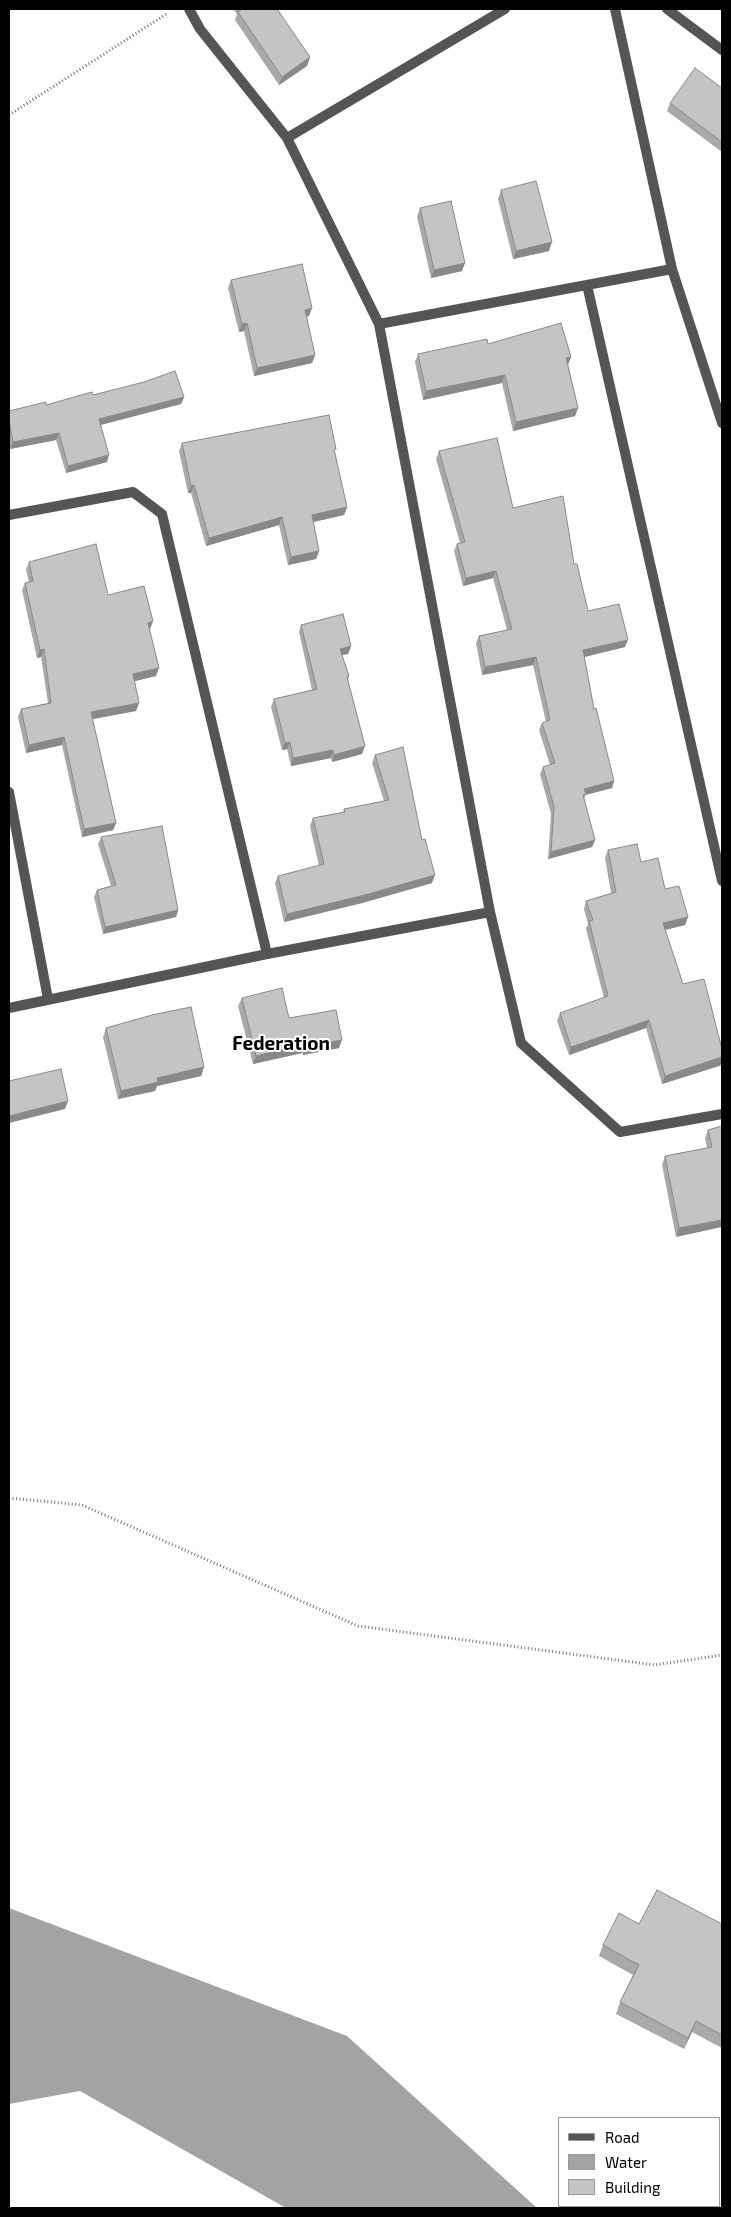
<!DOCTYPE html>
<style>
body{margin:0}
#map{position:relative;width:731px;height:2217px;overflow:hidden;background:#fff;font-family:"Exo 2",sans-serif}
canvas{display:block}
.frame{position:absolute;inset:0;border:10px solid #000;pointer-events:none}
.legend{position:absolute;left:558px;top:2117px;width:162px;height:90px;box-sizing:border-box;background:#fff;border:1px solid #999;margin:0;padding:6px 9px;list-style:none;font-size:15px;color:#000}
.legend li{display:flex;align-items:center;gap:10px;height:25px}
.legend b{width:25px;border:1px solid #999}
</style>
<div id="map">
<canvas width="731" height="2217"></canvas>
<div class="frame"></div>
<ul class="legend">
<li><b style="height:6px;background:#555"></b>Road</li>
<li><b style="height:14px;background:#a3a3a3"></b>Water</li>
<li><b style="height:14px;background:#c4c4c4"></b>Building</li>
</ul>
</div>
<script>
const g = document.querySelector('canvas').getContext('2d');
g.lineJoin = 'round';
function fill(path, color) {
  g.fillStyle = color;
  g.fill(path, 'evenodd');
}
function shape(rows) {
  const path = new Path2D();
  for (const r of rows) {
    path.moveTo(r[0], r[1]);
    for (let i = 2; i < r.length; i += 2) path.lineTo(r[i], r[i + 1]);
  }
  return path;
}
function strokePath(path, color, width, dash) {
  g.strokeStyle = color;
  g.lineWidth = width;
  g.lineCap = dash ? 'butt' : 'round';
  g.setLineDash(dash || []);
  g.stroke(path);
}
function label(font, color, halo, rows, align = 'center') {
  g.font = font + ' "Exo 2",sans-serif';
  g.lineWidth = 4;
  g.setLineDash([]);
  g.textBaseline = 'middle';
  g.strokeStyle = halo;
  g.fillStyle = color;
  for (const [text, x, y, turn = 0] of rows) {
    g.save();
    g.translate(x, y);
    g.rotate((+turn || 0) * Math.PI / 180);
    g.textAlign = isNaN(turn) ? turn : align;
    if (halo) g.strokeText(text, 0, 0);
    g.fillText(text, 0, 0);
    g.restore();
  }
}
fill(shape([
 [9,1908,347,2036,537,2208,286,2208,80,2091,9,2104]
]), '#a3a3a3');
strokePath(shape([
 [9,115,168,13],
 [9,1498,82,1505,358,1626,655,1665,722,1655]
]), '#777', 3, [1, 2.5]);
strokePath(shape([
 [189,9,200,29,287,138,379,324,490,912,521,1043,620,1132,722,1114],
 [615,9,672,269,722,423],
 [667,9,722,50],
 [287,138,505,9],
 [587,285,722,881],
 [379,324,672,269],
 [9,515,133,492,162,514,267,954],
 [9,792,48,999],
 [9,1008,267,954,490,912]
]), '#555', 10);
fill(shape([
 [233,9,277,9,310,57,307,66,279,85,235,20,237,14],
 [722,88,722,152,667,111,670,103],
 [501,190,549,251,513,259,498,199],
 [420,208,462,271,431,278,417,217],
 [231,280,309,316,306,317,315,355,312,363,254,376,244,331,239,332,228,288],
 [488,344,571,357,568,364,578,408,575,416,513,431,502,383,423,400,415,362,418,354],
 [93,395,184,397,181,404,101,424,107,462,66,473,56,440,10,449,9,441,9,411,46,405],
 [182,443,347,507,344,515,313,522,319,551,316,559,288,565,279,525,206,546,191,493,188,493,179,451],
 [439,451,513,508,574,564,588,611,625,647,584,657,594,709,614,781,612,788,585,795,584,799,595,840,592,847,548,859,551,814,540,774,543,767,550,765,539,730,542,723,546,722,533,665,482,675,476,643,479,636,507,630,493,578,463,586,454,551,457,544,460,543,436,459],
 [29,562,108,595,153,621,150,629,149,629,156,676,135,681,136,711,92,719,116,823,113,830,82,837,62,745,26,753,18,717,21,709,48,703,41,657,37,658,22,590,25,583,29,582,26,570],
 [301,625,351,646,348,654,342,655,349,676,348,680,365,746,362,754,332,762,331,758,291,766,287,749,282,750,271,707,274,699,312,690,299,632],
 [375,755,422,840,432,883,362,903,284,922,275,883,278,876,319,866,310,826,313,818,343,812,344,809,384,801,372,763],
 [101,837,178,910,176,917,103,934,94,897,97,890,111,886,98,844],
 [608,850,641,862,665,889,688,917,685,925,665,930,683,984,722,1065,662,1084,646,1028,569,1055,557,1021,560,1013,604,998,586,929,588,924,584,909,586,901,611,893,605,858],
 [242,998,289,1018,339,1048,303,1055,302,1053,253,1064,238,1006],
 [106,1028,204,1067,201,1076,157,1086,155,1091,118,1099,103,1037],
 [722,1126,676,1237,662,1165,665,1156,707,1148,705,1138,708,1130],
 [639,1924,722,1924,722,2048,692,2032,684,2049,616,2014,620,2002,633,1975,599,1956,603,1945]
]), '#a9a9a9');
fill(shape([
 [310,57,307,66,279,85,282,77],
 [552,242,549,251,513,259,516,251],
 [465,263,462,271,431,278,434,270],
 [312,308,309,316,302,318,305,310],
 [247,323,244,331,239,332,242,324],
 [315,355,312,363,254,376,257,368],
 [571,357,568,365,566,358],
 [505,375,502,383,423,400,426,391],
 [184,397,181,404,97,426,99,419],
 [578,408,575,416,513,431,516,422],
 [59,433,56,440,10,449,13,442],
 [109,455,107,462,66,473,68,466],
 [194,485,191,493,188,493,191,486],
 [347,507,344,515,309,523,312,515],
 [282,517,279,525,206,546,209,538],
 [319,551,316,559,288,565,291,557],
 [496,571,493,578,463,586,466,578],
 [153,621,150,629,145,630,148,623],
 [628,640,625,647,580,658,583,650],
 [351,646,348,654,337,656,340,649],
 [44,649,41,657,37,658,40,650],
 [536,657,533,665,482,675,485,667],
 [159,668,156,676,131,682,133,674],
 [139,703,136,711,88,720,91,712],
 [64,737,62,745,26,753,29,745],
 [290,742,287,749,282,750,285,743],
 [365,746,362,754,332,762,334,755],
 [333,750,331,758,291,766,293,758],
 [614,781,612,788,585,795,583,801,580,802,584,789],
 [116,823,113,830,82,837,84,829],
 [595,840,592,847,548,859,551,852],
 [435,875,432,883,362,903,284,922,287,914],
 [178,910,176,917,103,934,105,927],
 [688,917,685,925,660,931,663,923],
 [649,1020,646,1028,569,1055,571,1047],
 [342,1040,339,1048,303,1055,306,1046],
 [305,1044,302,1053,253,1064,256,1056],
 [722,1057,722,1065,662,1084,665,1076],
 [204,1067,201,1076,157,1086,155,1091,118,1099,121,1091,157,1078],
 [68,1101,65,1109,9,1123,9,1116],
 [722,1220,722,1227,676,1237,679,1228],
 [696,2021,692,2032,684,2049,688,2038]
]), '#898989');
const building = shape([
 [242,9,277,9,310,57,282,77,238,12,242,9],
 [695,68,722,88,722,142,670,103,695,68],
 [536,181,552,242,516,251,501,190,536,181],
 [451,201,465,263,434,270,420,208,451,201],
 [302,264,312,308,305,310,315,355,257,368,247,323,242,324,231,280,302,264],
 [561,323,571,357,566,358,578,408,516,422,505,375,426,391,418,354,487,339,488,344,561,323],
 [175,371,184,397,99,419,109,455,68,466,59,433,13,442,9,421,9,411,46,402,46,405,92,392,93,395,144,382,175,371],
 [329,415,336,449,334,449,347,507,312,515,319,551,291,557,282,517,209,538,194,485,191,486,182,443,329,415],
 [497,438,513,508,563,496,574,564,577,564,588,611,619,604,628,640,583,650,594,709,596,708,614,781,584,789,586,794,583,795,595,840,551,852,554,807,543,767,555,763,542,723,550,720,536,657,485,667,479,636,512,629,496,571,466,578,457,544,465,542,439,451,497,438],
 [96,544,108,595,144,586,153,621,148,623,159,668,133,674,139,703,91,712,116,823,84,829,64,737,29,745,21,709,51,703,44,649,40,650,25,583,33,581,29,562,96,544],
 [343,614,351,646,340,649,349,676,347,677,365,746,334,755,333,750,293,758,290,742,285,743,274,699,317,689,301,625,343,614],
 [403,747,422,840,425,839,435,875,365,895,287,914,278,876,324,864,313,818,345,812,344,809,389,800,375,755,403,747],
 [162,826,178,910,105,927,97,890,116,885,101,837,162,826],
 [637,844,641,862,658,858,665,889,679,886,688,917,663,923,683,984,704,979,722,1049,722,1057,665,1076,649,1020,571,1047,560,1013,608,996,589,921,593,920,586,901,616,892,608,850,637,844],
 [282,988,289,1018,336,1010,342,1040,306,1046,305,1044,256,1056,242,998,282,988],
 [191,1007,204,1067,157,1078,158,1082,121,1091,106,1028,152,1015,191,1007],
 [61,1069,68,1101,9,1116,9,1081,61,1069],
 [722,1126,722,1220,679,1228,665,1156,712,1147,708,1130,722,1126],
 [657,1890,722,1924,722,2035,696,2021,688,2038,620,2002,639,1965,603,1945,619,1913,639,1924,657,1890]
]);
fill(building, '#c4c4c4');
strokePath(building, '#898989', 1);
label('bold 19px', '#000', '#fff', [
 ["Federation",281,1044]
]);
</script>
